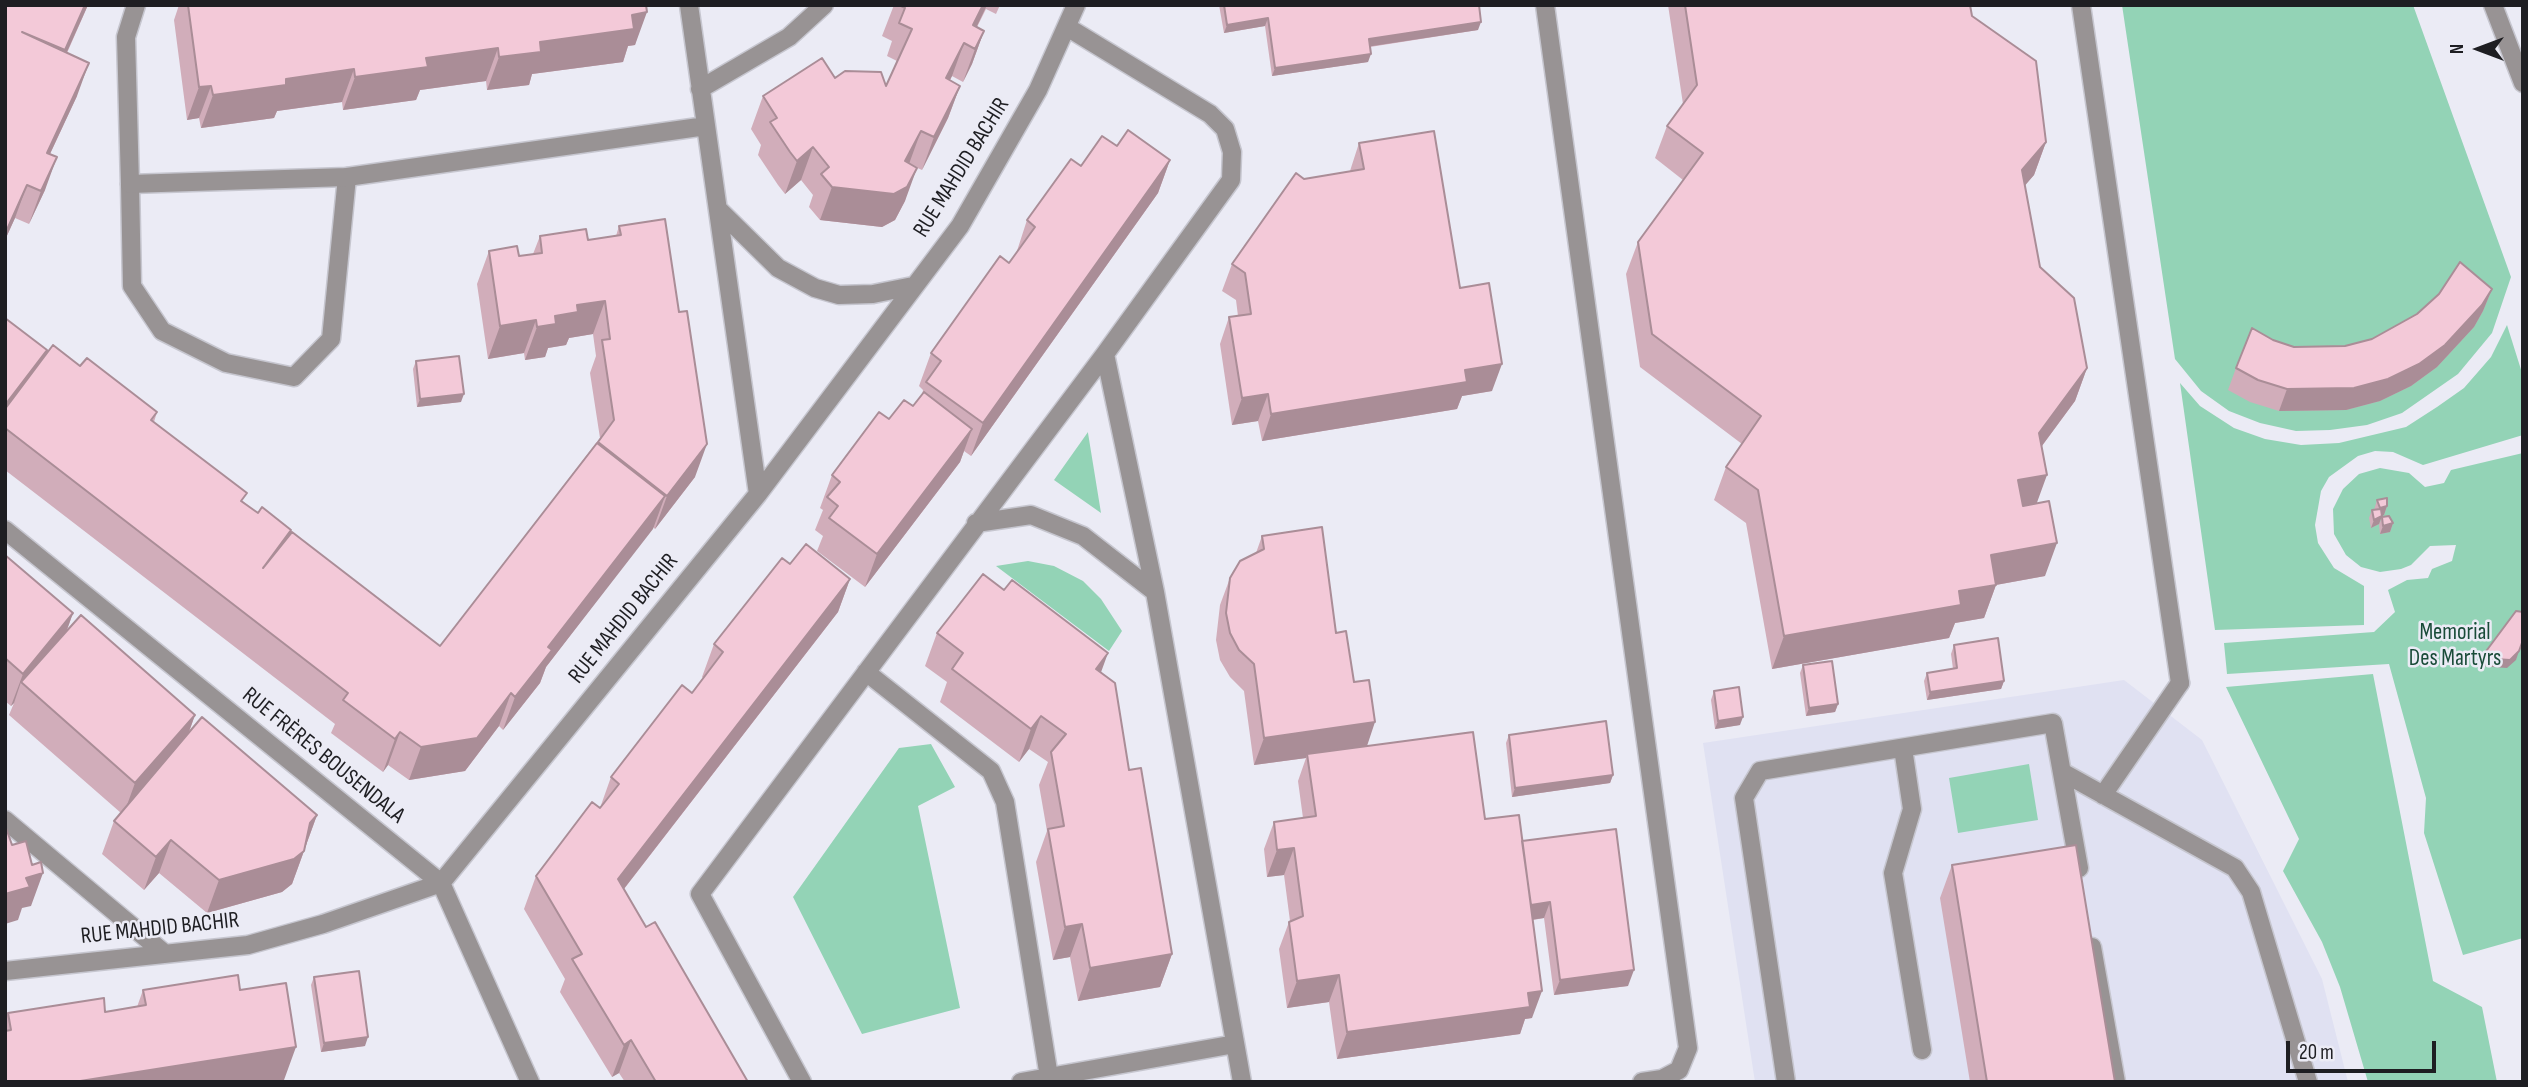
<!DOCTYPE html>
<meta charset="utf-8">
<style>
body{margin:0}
#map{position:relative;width:2528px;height:1087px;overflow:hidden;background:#ebebf5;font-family:"Sofia Sans Condensed",sans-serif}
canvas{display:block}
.frame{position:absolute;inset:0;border:7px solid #1e1e22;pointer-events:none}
.north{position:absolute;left:2444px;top:14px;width:70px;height:70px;-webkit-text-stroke:5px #ebebf5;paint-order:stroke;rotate:270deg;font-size:19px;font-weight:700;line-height:28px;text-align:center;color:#1e1e22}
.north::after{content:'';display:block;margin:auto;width:24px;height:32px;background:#1e1e22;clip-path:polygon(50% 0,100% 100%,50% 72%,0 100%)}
.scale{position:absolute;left:2286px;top:1041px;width:150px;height:32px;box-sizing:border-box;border:4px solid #1e1e22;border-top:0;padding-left:9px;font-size:21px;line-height:24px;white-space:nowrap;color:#1e1e22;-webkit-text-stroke:5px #ebebf5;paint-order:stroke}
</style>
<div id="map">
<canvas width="2528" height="1087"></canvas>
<div class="frame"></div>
<div class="north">N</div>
<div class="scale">20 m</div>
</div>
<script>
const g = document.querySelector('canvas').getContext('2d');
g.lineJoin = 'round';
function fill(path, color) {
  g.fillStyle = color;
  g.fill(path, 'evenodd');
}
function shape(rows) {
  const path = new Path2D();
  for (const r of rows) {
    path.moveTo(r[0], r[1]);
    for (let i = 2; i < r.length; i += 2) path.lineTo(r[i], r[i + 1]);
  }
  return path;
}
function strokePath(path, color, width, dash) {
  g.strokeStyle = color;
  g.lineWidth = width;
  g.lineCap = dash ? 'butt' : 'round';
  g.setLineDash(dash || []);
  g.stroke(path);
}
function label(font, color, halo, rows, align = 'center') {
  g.font = font + ' "Sofia Sans Condensed",sans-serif';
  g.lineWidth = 5;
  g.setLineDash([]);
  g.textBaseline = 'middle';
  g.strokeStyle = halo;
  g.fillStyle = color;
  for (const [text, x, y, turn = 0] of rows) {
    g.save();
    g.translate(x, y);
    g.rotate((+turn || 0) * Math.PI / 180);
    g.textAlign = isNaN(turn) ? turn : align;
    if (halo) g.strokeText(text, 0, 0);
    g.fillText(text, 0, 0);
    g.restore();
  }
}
fill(shape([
 [2124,680,2202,740,2322,979,2348,1082,1755,1082,1703,743]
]), '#e0e1f2');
fill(shape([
 [2122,5,2413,5,2511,277,2492,333,2458,374,2402,413,2367,425,2330,430,2296,431,2260,423,2229,411,2201,391,2175,359],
 [2507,325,2523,376,2523,435,2423,465,2393,452,2375,451,2358,456,2329,477,2321,491,2315,525,2318,543,2334,568,2364,586,2364,625,2215,630,2180,383,2200,406,2234,428,2265,439,2301,445,2339,443,2406,427,2437,407,2464,388,2491,357],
 [1088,432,1088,433,1101,513,1054,480],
 [2523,453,2523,938,2463,955,2424,833,2426,798,2389,664,2227,674,2224,643,2374,632,2395,612,2388,590,2407,580,2428,578,2432,569,2452,561,2456,545,2430,546,2411,565,2401,569,2380,572,2361,567,2346,555,2334,534,2333,509,2343,489,2359,474,2380,468,2409,473,2425,487,2444,483,2451,470],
 [1028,561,1054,566,1083,581,1101,599,1122,631,1109,651,996,566],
 [2373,674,2433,981,2482,1007,2497,1082,2368,1082,2340,987,2322,942,2283,871,2299,839,2226,687],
 [931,744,955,787,918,806,960,1008,862,1034,793,897,899,748],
 [2029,764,2038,820,1958,833,1949,778]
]), '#93d3b6');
const service = shape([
 [130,184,132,286,162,331,226,363,294,377,331,339,347,177],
 [1903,748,1912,809,1893,873,1922,1050],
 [2062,772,2235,868,2251,892,2308,1082],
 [2103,795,2180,683],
 [2092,947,2116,1082],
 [1786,1082,1744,798,1760,771,2053,723,2079,868]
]);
const minor = shape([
 [136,5,126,37,130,184,347,177,706,126],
 [689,5,758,494],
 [1545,5,1688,1048,1679,1070,1662,1079,1642,1082],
 [2081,5,2180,683],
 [2493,5,2523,83],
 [700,89,789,37,824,5],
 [719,210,778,268,815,288,839,295,873,294,913,286],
 [1105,354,1155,592,1242,1082],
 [976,523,1031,515,1083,536,1155,592],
 [5,530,441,883,530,1082],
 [866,672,991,771,1005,802,1049,1077],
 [5,820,164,953],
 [5,971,248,945,323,924,441,883,758,494,960,226,1038,90,1076,5],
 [802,1082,700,894,1105,354,1231,180,1232,152,1225,129,1210,114,1067,27],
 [1021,1082,1235,1044]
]);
strokePath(service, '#c6c6cf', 21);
strokePath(minor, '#c6c6cf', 21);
strokePath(service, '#989394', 18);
strokePath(minor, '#989394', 18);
fill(shape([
 [5,5,88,5,67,53,77,96,50,154,45,190,29,224,15,218,5,240],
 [179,5,646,5,635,45,628,46,623,62,532,74,529,85,487,90,486,81,420,90,416,100,343,110,342,102,277,111,274,118,201,128,199,118,187,120,174,20],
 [894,5,1000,5,996,14,986,9,977,27,984,31,972,64,963,82,952,76,950,80,960,86,948,118,922,170,911,165,905,201,895,220,882,227,820,220,809,207,813,195,801,180,785,194,778,185,758,155,761,145,751,129,763,96,835,78,886,86,897,61,887,56,892,41,882,36],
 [1219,5,1479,5,1478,30,1370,47,1368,62,1272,76,1265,26,1224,33],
 [1668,5,1970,5,1972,16,2046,142,2034,175,2025,185,2040,267,2087,368,2075,401,2042,446,2036,504,2045,576,1996,585,1984,618,1955,623,1949,638,1772,669,1746,523,1714,500,1726,467,1742,444,1640,367,1626,274,1638,242,1683,180,1655,158,1667,126,1683,104],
 [1359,143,1460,288,1492,391,1462,396,1457,409,1262,441,1258,421,1232,425,1220,344,1229,317,1238,316,1236,300,1222,291,1232,264,1304,179,1350,171],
 [1117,146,1170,160,1158,193,971,456,964,451,960,462,865,587,817,551,823,536,815,530,823,510,820,508,832,475,889,419,913,406,922,395,923,390,919,386,931,353,1016,254,1027,220,1081,166],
 [619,226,695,477,655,529,653,527,546,667,540,683,503,730,499,726,465,771,409,780,388,765,383,772,331,733,335,724,5,470,5,318,44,358,80,366,157,412,154,422,244,502,258,513,291,530,289,535,440,646,600,438,590,373,596,356,593,334,569,338,566,345,548,348,545,357,525,360,524,353,488,359,477,284,489,251,519,256,533,254,540,236,588,240,616,236],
 [2492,289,2483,311,2474,327,2437,367,2411,386,2380,401,2346,410,2279,411,2250,402,2228,390,2236,368,2273,340,2294,347,2345,346,2372,339],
 [416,361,461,402,417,407,413,369],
 [2377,500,2387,506,2384,515,2382,515,2379,524,2371,528,2369,518,2372,510,2374,510],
 [2382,517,2393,523,2390,532,2380,534,2379,525],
 [1262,536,1336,633,1354,682,1367,746,1522,841,1628,986,1554,995,1544,918,1533,920,1532,1018,1525,1019,1520,1034,1337,1059,1329,1002,1287,1008,1279,949,1289,922,1290,921,1284,875,1267,877,1264,849,1274,822,1303,818,1298,781,1306,758,1254,765,1244,691,1230,677,1220,660,1216,640,1220,605,1230,578,1256,553],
 [5,555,73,613,67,630,195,715,189,732,317,815,292,884,282,892,207,913,159,873,144,890,102,854,114,821,121,813,9,715,14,703,11,706,5,701],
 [790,564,850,579,838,612,624,889,646,927,748,1082,625,1082,619,1073,612,1077,560,992,565,979,524,909,536,876,600,808,611,777,692,693,703,678,702,677,714,644],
 [937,633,1101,672,1129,770,1172,954,1160,987,1078,1001,1070,957,1053,960,1036,862,1047,831,1039,785,1048,762,1029,749,1019,762,940,702,947,682,925,666],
 [1954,645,2004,681,2001,689,1927,700,1924,681,1927,673,1953,669,1951,654],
 [1803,665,1838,704,1835,712,1806,716,1800,673],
 [1714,691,1740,725,1715,729,1711,700],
 [1509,735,1613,775,1610,783,1512,797,1506,743],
 [1952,865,2115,1082,1970,1082,1940,898],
 [314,977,365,1046,321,1052,311,985],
 [143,990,240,990,284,1080,5,1082,5,1020,8,1013,105,1012,137,1007]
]), '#d1adba');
fill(shape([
 [85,5,88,5,53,83,65,50],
 [983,5,987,5,968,45,973,25],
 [647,12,635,45,628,46,623,62,532,74,529,85,487,90,499,57,540,42,632,15],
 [1268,18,1265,26,1224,33,1227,25],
 [1481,22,1478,30,1366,47,1369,39],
 [984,31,972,64,963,82,975,49],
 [964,43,952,76,934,111,946,78],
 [498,48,486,81,420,90,416,100,343,110,355,77,426,58],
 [1371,54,1368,62,1272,76,1275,68],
 [89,63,77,96,35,186,47,153],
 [354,69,342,102,277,111,274,118,201,128,213,95,286,79],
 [211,86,199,118,187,120,199,87],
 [960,86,948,118,922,170,934,137],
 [921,131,909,164,917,168,905,201,895,220,882,227,820,220,832,187,905,161],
 [2046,142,2034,175,2010,203,2022,170],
 [813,147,801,180,785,194,797,161],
 [57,157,45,190,29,224,41,191],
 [1170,160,1158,193,971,456,983,423],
 [27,185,15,218,5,240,5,234],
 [2492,289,2483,311,2474,327,2437,367,2411,386,2380,401,2346,410,2279,411,2287,389],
 [605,301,593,334,569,338,566,345,548,348,545,357,525,360,537,327,555,316,577,305],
 [536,320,524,353,488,359,500,326],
 [47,350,35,383,5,422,5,405],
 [1502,364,1492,391,1462,396,1457,409,1262,441,1271,414,1465,370],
 [2087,368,2075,401,2027,466,2039,433],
 [464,394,461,402,417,407,420,399],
 [1268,394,1258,421,1232,425,1242,398],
 [972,429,960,462,865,587,877,554],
 [707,444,695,477,655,529,667,496],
 [2047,475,2035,508,2006,513,2018,480],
 [665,496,653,529,546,667,540,683,503,730,515,697,548,647],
 [2387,506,2384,515,2377,517,2380,508],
 [2382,516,2379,524,2371,528,2374,520],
 [2393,523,2390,532,2380,534,2383,526],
 [2057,543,2045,576,1979,588,1991,555],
 [850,579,838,612,606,912,618,879],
 [1996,585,1984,618,1955,623,1949,638,1772,669,1784,636,1959,591],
 [73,613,61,646,21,682,14,703,11,706,23,674],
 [2519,651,2516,660,2507,668,2478,666,2481,658],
 [1108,653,1096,686,1096,669],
 [2004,681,2001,689,1927,700,1930,692],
 [511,693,499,726,465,771,409,780,421,747],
 [1838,704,1835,712,1806,716,1809,708],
 [195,715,183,748,123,816,135,783],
 [1041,716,1029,749,1019,762,1031,729],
 [1743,717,1740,725,1715,729,1718,721],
 [1375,722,1366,749,1307,754,1306,758,1254,765,1264,738],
 [400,732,388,765,383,772,395,739],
 [1613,775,1610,783,1512,797,1515,788],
 [317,815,305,848,310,823],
 [171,840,159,873,144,890,156,857],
 [1294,848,1284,875,1267,877,1277,850],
 [304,851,292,884,282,892,207,913,219,880],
 [43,873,31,906,22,908,18,920,5,924,5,894,26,878],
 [1550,902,1544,918,1523,921,1529,905],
 [1082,924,1070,957,1053,960,1065,927],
 [1172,954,1160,987,1078,1001,1090,968],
 [1634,970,1628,986,1554,995,1560,980],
 [1339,975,1329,1002,1287,1008,1297,981],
 [1542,991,1532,1018,1525,1019,1520,1034,1337,1059,1347,1032,1528,993],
 [368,1037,365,1046,321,1052,324,1043],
 [631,1040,619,1073,612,1077,624,1045],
 [296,1047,284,1080,270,1082,74,1082]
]), '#aa8d97');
const building = shape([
 [5,5,85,5,65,50,22,32,89,63,47,153,57,157,41,191,27,185,5,234,5,5],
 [188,5,646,5,647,12,632,15,634,29,540,42,541,52,499,57,498,48,426,58,428,67,355,77,354,69,286,79,286,85,213,95,211,86,199,87,188,5],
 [899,5,983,5,973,25,984,31,975,49,964,43,946,78,960,86,934,137,921,131,905,161,917,168,907,187,894,194,832,187,821,174,829,167,813,147,797,161,790,152,770,122,777,118,763,96,822,58,835,78,845,71,881,72,886,86,912,29,899,23,905,8,899,5],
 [1224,5,1479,5,1481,22,1369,39,1371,54,1275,68,1268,18,1227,25,1224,5],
 [1685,5,1970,5,1972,16,2036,61,2046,142,2022,170,2040,267,2074,298,2087,368,2039,433,2047,475,2018,480,2023,506,2049,501,2057,543,1991,555,1996,585,1959,591,1961,605,1784,636,1758,490,1726,467,1761,416,1652,334,1638,242,1703,153,1667,126,1697,85,1685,5],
 [1128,130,1170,160,983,423,926,382,941,361,931,353,1000,256,1009,263,1035,227,1027,220,1071,159,1081,166,1102,136,1117,146,1128,130],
 [1434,131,1460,288,1489,283,1502,364,1465,370,1467,382,1271,414,1268,394,1242,398,1229,317,1251,314,1245,273,1232,264,1296,173,1304,179,1364,169,1359,143,1434,131],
 [665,219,679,312,687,311,707,444,667,496,598,442,614,420,602,340,610,339,605,301,577,305,578,312,555,316,556,324,537,327,536,320,500,326,489,251,517,246,519,256,542,253,540,236,586,229,588,240,621,235,619,226,665,219],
 [2460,262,2492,289,2482,305,2445,345,2419,364,2388,379,2354,388,2287,389,2258,380,2236,368,2252,328,2273,340,2294,347,2345,346,2372,339,2417,314,2439,294,2460,262],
 [5,318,47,350,5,405,5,318],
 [53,345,80,366,87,358,157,412,151,420,247,493,241,501,258,513,262,507,291,530,263,568,292,532,440,646,597,443,665,496,548,647,552,650,515,697,511,693,477,738,421,747,400,732,395,739,343,700,348,693,5,428,5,409,53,345],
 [459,356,464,394,420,399,416,361,459,356],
 [924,392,972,429,877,554,829,518,838,506,827,497,840,482,832,475,879,412,889,419,904,400,913,406,924,392],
 [2387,498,2387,506,2380,508,2377,500,2387,498],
 [2381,509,2382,516,2374,520,2372,510,2381,509],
 [2389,516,2393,523,2383,526,2382,517,2389,516],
 [1322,527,1336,633,1346,631,1354,682,1369,680,1375,722,1264,738,1254,664,1239,650,1230,633,1226,613,1230,578,1240,561,1264,549,1262,536,1322,527],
 [806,544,850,579,618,879,646,927,655,922,748,1082,656,1082,631,1040,624,1045,572,959,582,954,536,876,592,802,600,808,619,784,611,777,682,685,692,693,723,652,714,644,782,558,790,564,806,544],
 [5,555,73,613,23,674,5,658,5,555],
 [983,574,1004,590,1012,580,1108,653,1096,669,1115,683,1129,770,1141,768,1172,954,1090,968,1082,924,1065,927,1048,829,1064,826,1051,752,1066,734,1041,716,1031,729,952,669,963,653,937,633,983,574],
 [2516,611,2523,612,2523,640,2519,651,2510,660,2481,658,2516,611],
 [81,615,195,715,135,783,21,682,81,615],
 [1998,638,2004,681,1930,692,1927,673,1957,668,1954,645,1998,638],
 [1832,661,1838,704,1809,708,1803,665,1832,661],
 [1739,687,1743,717,1718,721,1714,691,1739,687],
 [202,717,317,815,310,823,304,851,294,859,219,880,171,840,156,857,114,821,202,717],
 [1606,721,1613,775,1515,788,1509,735,1606,721],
 [1473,732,1485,819,1519,815,1542,991,1528,993,1530,1007,1347,1032,1339,975,1297,981,1289,922,1303,916,1294,848,1277,850,1274,822,1316,816,1307,754,1473,732],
 [5,825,12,845,26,841,32,865,41,862,43,873,26,878,30,887,5,894,5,825],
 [1616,829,1634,970,1560,980,1550,902,1531,905,1522,841,1616,829],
 [2076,845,2115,1082,1987,1082,1952,865,2076,845],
 [359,971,368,1037,324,1043,314,977,359,971],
 [238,975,240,990,286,983,296,1047,74,1082,5,1082,5,1031,11,1030,8,1013,104,998,105,1012,146,1005,143,990,238,975]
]);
fill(building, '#f3c9d8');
strokePath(building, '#aa8d97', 2);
label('23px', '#1e1e22', '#ebebf5', [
 ["RUE MAHDID BACHIR",962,168,-58],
 ["RUE MAHDID BACHIR",624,619,-51],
 ["RUE FRÈRES BOUSENDALA",323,756,39],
 ["RUE MAHDID BACHIR",160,929,-6]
]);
label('23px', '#194b38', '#ebebf5', [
 ["Memorial",2455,633],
 ["Des Martyrs",2455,659]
]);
</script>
